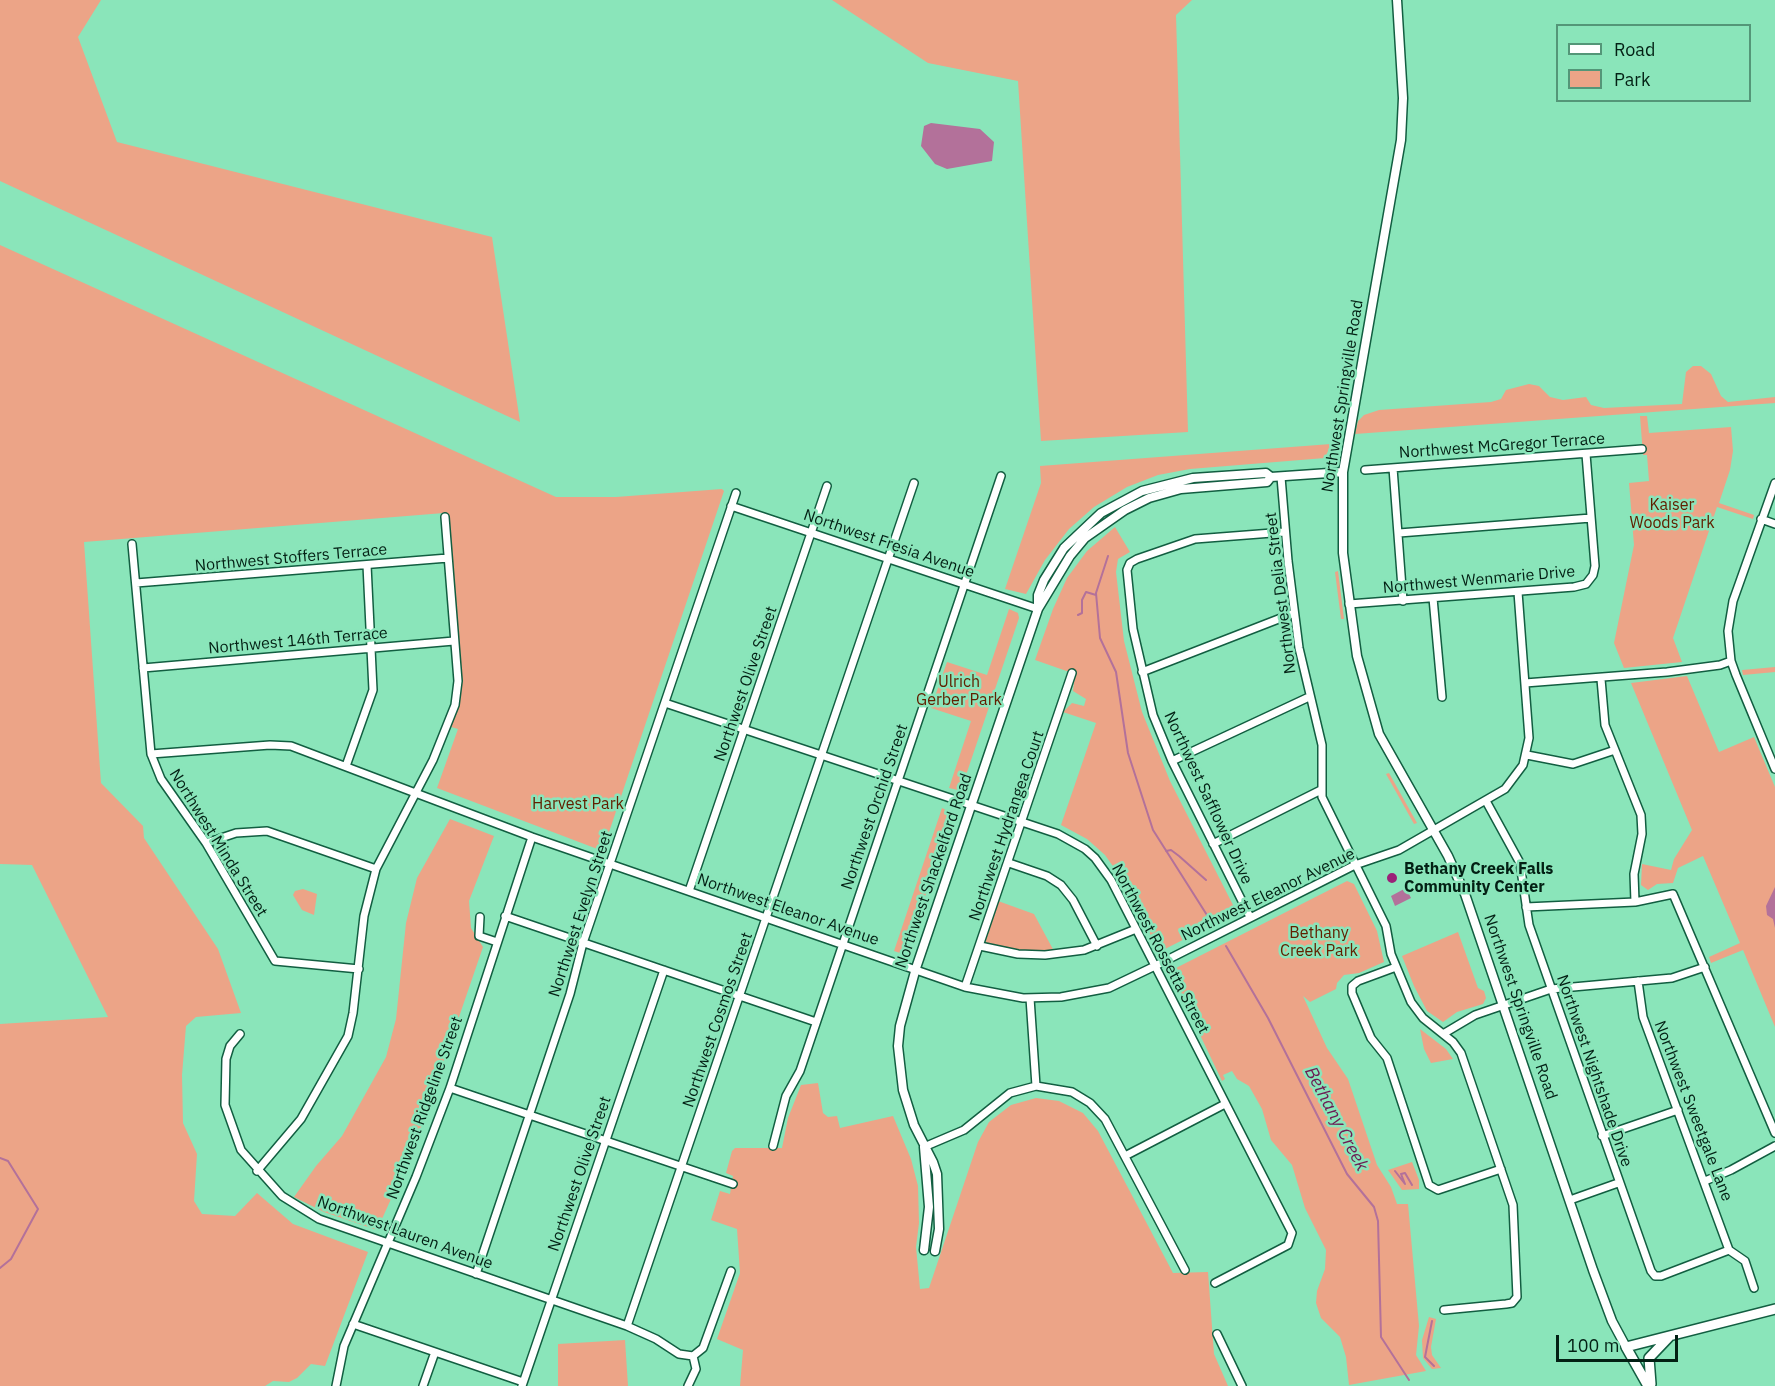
<!DOCTYPE html>
<style>
body{margin:0}
#map{position:relative;width:1775px;height:1386px;overflow:hidden;background:#8ae5ba;font-family:"IBM Plex Sans",sans-serif}
canvas{display:block}
.legend{position:absolute;left:1556px;top:24px;width:195px;height:78px;box-sizing:border-box;background:#8ae5ba;border:2px solid #549678;margin:0;padding:8px 10px;list-style:none;font-size:18px;color:#032014}
.legend li{display:flex;align-items:center;gap:12px;height:30px}
.legend b{width:30px;border:2px solid #549678}
.scale{position:absolute;left:1556px;top:1335px;width:122px;height:27px;box-sizing:border-box;border:3px solid #032014;border-top:0;padding-left:8px;font-size:18px;line-height:21px;white-space:nowrap;color:#032014;-webkit-text-stroke:4px #8ae5ba;paint-order:stroke}
</style>
<div id="map">
<canvas width="1775" height="1386"></canvas>
<ul class="legend">
<li><b style="height:8px;background:#fff"></b>Road</li>
<li><b style="height:16px;background:#eca487"></b>Park</li>
</ul>
<div class="scale">100 m</div>
</div>
<script>
const g = document.querySelector('canvas').getContext('2d');
g.lineJoin = 'round';
function fill(path, color) {
  g.fillStyle = color;
  g.fill(path, 'evenodd');
}
function shape(rows) {
  const path = new Path2D();
  for (const r of rows) {
    path.moveTo(r[0], r[1]);
    for (let i = 2; i < r.length; i += 2) path.lineTo(r[i], r[i + 1]);
  }
  return path;
}
function strokePath(path, color, width, dash) {
  g.strokeStyle = color;
  g.lineWidth = width;
  g.lineCap = dash ? 'butt' : 'round';
  g.setLineDash(dash || []);
  g.stroke(path);
}
function label(font, color, halo, rows, align = 'center') {
  g.font = font + ' "IBM Plex Sans",sans-serif';
  g.lineWidth = 5;
  g.setLineDash([]);
  g.textBaseline = 'middle';
  g.strokeStyle = halo;
  g.fillStyle = color;
  for (const [text, x, y, turn = 0] of rows) {
    g.save();
    g.translate(x, y);
    g.rotate((+turn || 0) * Math.PI / 180);
    g.textAlign = isNaN(turn) ? turn : align;
    if (halo) g.strokeText(text, 0, 0);
    g.fillText(text, 0, 0);
    g.restore();
  }
}
fill(shape([
 [0,0,101,0,78,37,117,142,492,237,520,422,0,181],
 [832,0,1192,0,1176,15,1188,432,1041,441,1018,81,928,63],
 [0,245,556,497,616,497,722,489,724,491,604,847,600,850,437,788,458,729,448,726,457,682,444,513,84,542,101,783,143,826,144,838,218,949,241,1013,196,1017,186,1026,182,1075,183,1123,197,1154,194,1201,202,1214,235,1216,257,1193,293,1224,368,1252,325,1366,311,1364,297,1378,289,1382,273,1381,265,1386,0,1386,0,1024,108,1017,32,865,0,864],
 [1693,366,1701,366,1711,374,1721,396,1728,402,1775,397,1775,403,1355,434,1358,421,1364,415,1379,410,1491,402,1501,399,1506,390,1529,384,1539,386,1550,397,1563,400,1586,397,1591,405,1604,408,1682,404,1686,372],
 [1640,416,1647,416,1649,433,1731,427,1733,451,1730,470,1719,503,1754,515,1753,519,1717,507,1673,638,1682,662,1624,668,1614,643,1634,545,1629,483,1649,481,1647,455,1643,455],
 [1331,444,1325,458,1190,469,1158,475,1127,487,1094,507,1069,529,1045,560,1026,594,1005,589,1041,483,1040,466],
 [1115,527,1130,552,1118,559,1116,572,1124,641,1142,712,1170,781,1235,909,1232,915,1163,950,1157,947,1117,872,1105,855,1087,839,1061,825,1096,723,1063,712,1072,703,1084,706,1086,699,1073,691,1075,674,1035,660,1053,609,1067,578,1087,551],
 [1338,571,1344,619,1341,619,1335,572],
 [1009,609,1018,613,1019,618,962,787,958,790,949,788,971,721,931,708,947,662,987,675],
 [1775,667,1775,672,1743,675,1742,670],
 [1687,676,1719,752,1754,737,1775,787,1775,1027,1743,950,1711,963,1709,957,1740,943,1703,856,1678,868,1673,883,1657,884,1648,890,1641,885,1642,864,1671,870,1674,859,1692,830,1631,683],
 [1389,773,1417,823,1414,824,1386,774],
 [942,808,950,812,951,818,907,951,900,953,894,951],
 [450,819,494,836,469,901,471,928,483,947,414,1148,377,1230,324,1212,294,1197,316,1166,342,1136,386,1057,396,1019,406,923,417,878],
 [1347,881,1354,884,1377,931,1384,962,1359,973,1344,975,1337,983,1336,989,1310,1002,1303,996,1327,1048,1348,1079,1377,1165,1391,1187,1397,1204,1408,1204,1419,1326,1416,1355,1426,1371,1349,1385,1346,1357,1340,1337,1321,1318,1316,1303,1317,1291,1325,1269,1326,1250,1305,1208,1292,1165,1271,1140,1262,1109,1249,1086,1237,1079,1232,1071,1223,1075,1225,1079,1222,1081,1171,974,1174,969],
 [303,889,317,894,314,915,302,910,293,895,295,891],
 [998,901,1034,914,1055,953,1025,953,987,945,985,938],
 [1458,932,1478,988,1484,991,1486,998,1483,1004,1457,1012,1443,1022,1427,1011,1414,986,1402,956],
 [1420,1029,1446,1049,1453,1059,1431,1063,1424,1049],
 [818,1083,823,1113,828,1117,837,1116,840,1128,893,1116,911,1159,918,1186,919,1223,916,1247,920,1289,929,1288,978,1142,989,1122,1011,1105,1036,1098,1059,1101,1083,1113,1098,1131,1173,1273,1208,1272,1214,1354,1228,1386,740,1386,743,1350,717,1339,740,1273,737,1229,711,1220,720,1191,730,1194,733,1176,726,1173,732,1151,735,1148,782,1148,788,1118,801,1085],
 [1412,1162,1419,1180,1419,1189,1402,1190,1388,1170],
 [1429,1317,1436,1319,1431,1347,1432,1355,1441,1368,1432,1369,1423,1358,1422,1340],
 [625,1340,628,1386,558,1386,558,1344]
]), '#eca487');
fill(shape([
 [931,123,980,129,994,142,992,161,947,169,935,164,921,146,924,126],
 [1775,887,1775,928,1773,919,1767,915,1766,906],
 [1406,888,1411,898,1395,906,1391,896]
]), '#b3719a');
strokePath(shape([
 [1108,556,1096,593,1100,638,1116,672,1128,753,1153,830,1212,923],
 [1078,615,1082,613,1082,600,1086,592,1096,595],
 [1166,851,1171,850,1179,856,1206,880],
 [1226,946,1268,1018,1347,1174,1374,1207,1378,1221,1381,1337,1409,1380],
 [0,1158,8,1161,38,1209,11,1259,0,1268],
 [1395,1171,1405,1184,1401,1174,1405,1173,1412,1185],
 [1432,1321,1425,1357,1434,1366]
]), '#b3719a', 2);
const minor = shape([
 [1393,468,1403,601],
 [1365,470,1642,449],
 [1281,477,1288,561,1299,648,1322,745,1322,797,1386,926,1391,954,1411,1002,1423,1018,1453,1042,1461,1053,1513,1205,1517,1297,1512,1303,1506,1304,1444,1310],
 [1775,483,1733,601,1728,631,1731,661,1736,675,1775,769],
 [731,506,1038,609],
 [1761,519,1775,524],
 [1399,533,1591,518],
 [132,544,151,754,161,779,206,843,275,961,359,969],
 [136,583,448,558],
 [1433,598,1442,697],
 [1349,604,1574,587,1586,584,1593,575,1595,566,1586,454],
 [143,668,454,641],
 [1142,672,1294,613],
 [1601,679,1605,725,1641,815,1642,834,1634,874,1635,902],
 [1525,683,1667,672,1720,665,1731,661],
 [665,703,1058,834,1085,849,1095,858,1111,880,1292,1233,1288,1245,1215,1283],
 [151,754,270,745,291,746,532,837,965,987,1023,998,1061,997,1109,988,1155,966,1355,865,1399,850,1505,789,1523,765,1529,738,1518,592],
 [1527,755,1573,764,1615,750],
 [1172,761,1309,697],
 [346,766,373,690,367,565],
 [1486,801,1520,863,1529,925,1651,1271,1655,1276,1661,1276,1729,1250],
 [206,843,236,833,267,831,376,869],
 [1213,844,1321,790],
 [1009,863,1047,876,1061,885,1073,900,1097,946],
 [689,891,827,486],
 [1526,907,1635,902,1673,894,1775,1133],
 [505,916,816,1022],
 [480,917,479,936,497,942],
 [1250,917,1172,761,1153,715,1133,629,1127,570,1130,563,1137,559,1195,539,1285,532],
 [980,946,1018,954,1045,955,1084,950,1136,929],
 [1396,967,1358,981,1352,986,1352,993,1371,1038,1387,1058,1429,1185,1438,1190,1501,1169],
 [1638,981,1643,1017,1729,1250],
 [965,987,1072,673],
 [1030,998,1036,1086],
 [240,1034,230,1046,226,1059,225,1105,241,1150,282,1196,319,1219,627,1326,656,1339,679,1354,693,1356],
 [1443,1034,1475,1015,1551,989,1672,978,1705,967],
 [450,1088,733,1184],
 [1602,1136,1678,1110],
 [773,1146,786,1096,800,1071,1001,476],
 [924,1147,964,1130,1010,1093,1036,1086,1072,1092,1090,1103,1105,1119,1185,1270],
 [1125,1156,1225,1104],
 [257,1171,301,1119,348,1036,353,1013,364,916,376,869,433,760,455,705,458,681,445,517],
 [1705,1181,1731,1170,1775,1146],
 [1570,1200,1618,1183],
 [1729,1250,1745,1261,1754,1288],
 [476,1274,570,994,583,943,736,493],
 [353,1324,523,1382],
 [627,1326,914,483],
 [1217,1334,1242,1386],
 [693,1356,703,1348,731,1271],
 [336,1386,344,1346,416,1177,450,1088,532,837],
 [423,1386,435,1352],
 [522,1386,664,970],
 [688,1386,696,1369,693,1356]
]);
const tertiary = shape([
 [1397,0,1403,98,1401,140,1343,472,1343,553,1357,656,1379,734,1448,856,1465,894,1593,1270,1612,1321,1626,1347],
 [1038,608,1038,595,1044,580,1064,548,1101,513,1142,491,1193,478,1266,473,1271,477,1343,472],
 [924,1147,929,1207,924,1250],
 [935,1251,939,1229,937,1174,933,1162,914,1125,903,1090,898,1046,900,1026,916,968,1038,609,1070,556,1085,538,1125,510,1149,498,1181,489,1267,482,1271,477]
]);
const secondary = shape([
 [1651,1384,1649,1358,1669,1337],
 [1648,1386,1626,1347,1775,1309]
]);
strokePath(minor, '#125e41', 10);
strokePath(tertiary, '#125e41', 11);
strokePath(secondary, '#125e41', 12);
strokePath(minor, '#fff', 7);
strokePath(tertiary, '#fff', 8);
strokePath(secondary, '#fff', 9);
for (const [x, y, r, color] of [
 [1392,878,6,"#9b2078"]
]) {
  const dot = new Path2D();
  dot.arc(x, y, r, 0, 2 * Math.PI);
  g.fillStyle = color;
  g.fill(dot);
  strokePath(dot, '#8ae5ba', 2);
}
label('16px', '#032014', '#8ae5ba', [
 ["Northwest Springville Road",1343,396,-81],
 ["Northwest McGregor Terrace",1502,446,-4],
 ["Northwest Fresia Avenue",889,544,19],
 ["Northwest Stoffers Terrace",291,558,-5],
 ["Northwest Wenmarie Drive",1479,580,-5],
 ["Northwest Delia Street",1281,593,-97],
 ["Northwest 146th Terrace",298,641,-5],
 ["Northwest Olive Street",746,684,-71],
 ["Northwest Safflower Drive",1208,798,65],
 ["Northwest Orchid Street",875,807,-71],
 ["Northwest Hydrangea Court",1007,826,-71],
 ["Northwest Minda Street",218,843,58],
 ["Northwest Shackelford Road",934,871,-71],
 ["Northwest Eleanor Avenue",1268,895,-26],
 ["Northwest Eleanor Avenue",788,910,19],
 ["Northwest Evelyn Street",581,914,-72],
 ["Northwest Rossetta Street",1160,949,62],
 ["Northwest Springville Road",1520,1007,71],
 ["Northwest Cosmos Street",718,1020,-71],
 ["Northwest Nightshade Drive",1594,1071,71],
 ["Northwest Ridgeline Street",425,1108,-70],
 ["Northwest Sweetgale Lane",1693,1111,69],
 ["Northwest Olive Street",580,1174,-71],
 ["Northwest Lauren Avenue",405,1233,20]
]);
label('16px', '#612000', '#8ae5ba', [
 ["Kaiser",1672,505],
 ["Woods Park",1672,523],
 ["Ulrich",959,682],
 ["Gerber Park",959,700],
 ["Harvest Park",578,804],
 ["Bethany",1319,933],
 ["Creek Park",1319,951]
]);
label('bold 16px', '#032014', '#8ae5ba', [
 ["Bethany Creek Falls",1404,869],
 ["Community Center",1404,887]
], 'left');
label('italic 18px', '#6c1c53', '#8ae5ba', [
 ["Bethany Creek",1336,1119,62]
]);
</script>
